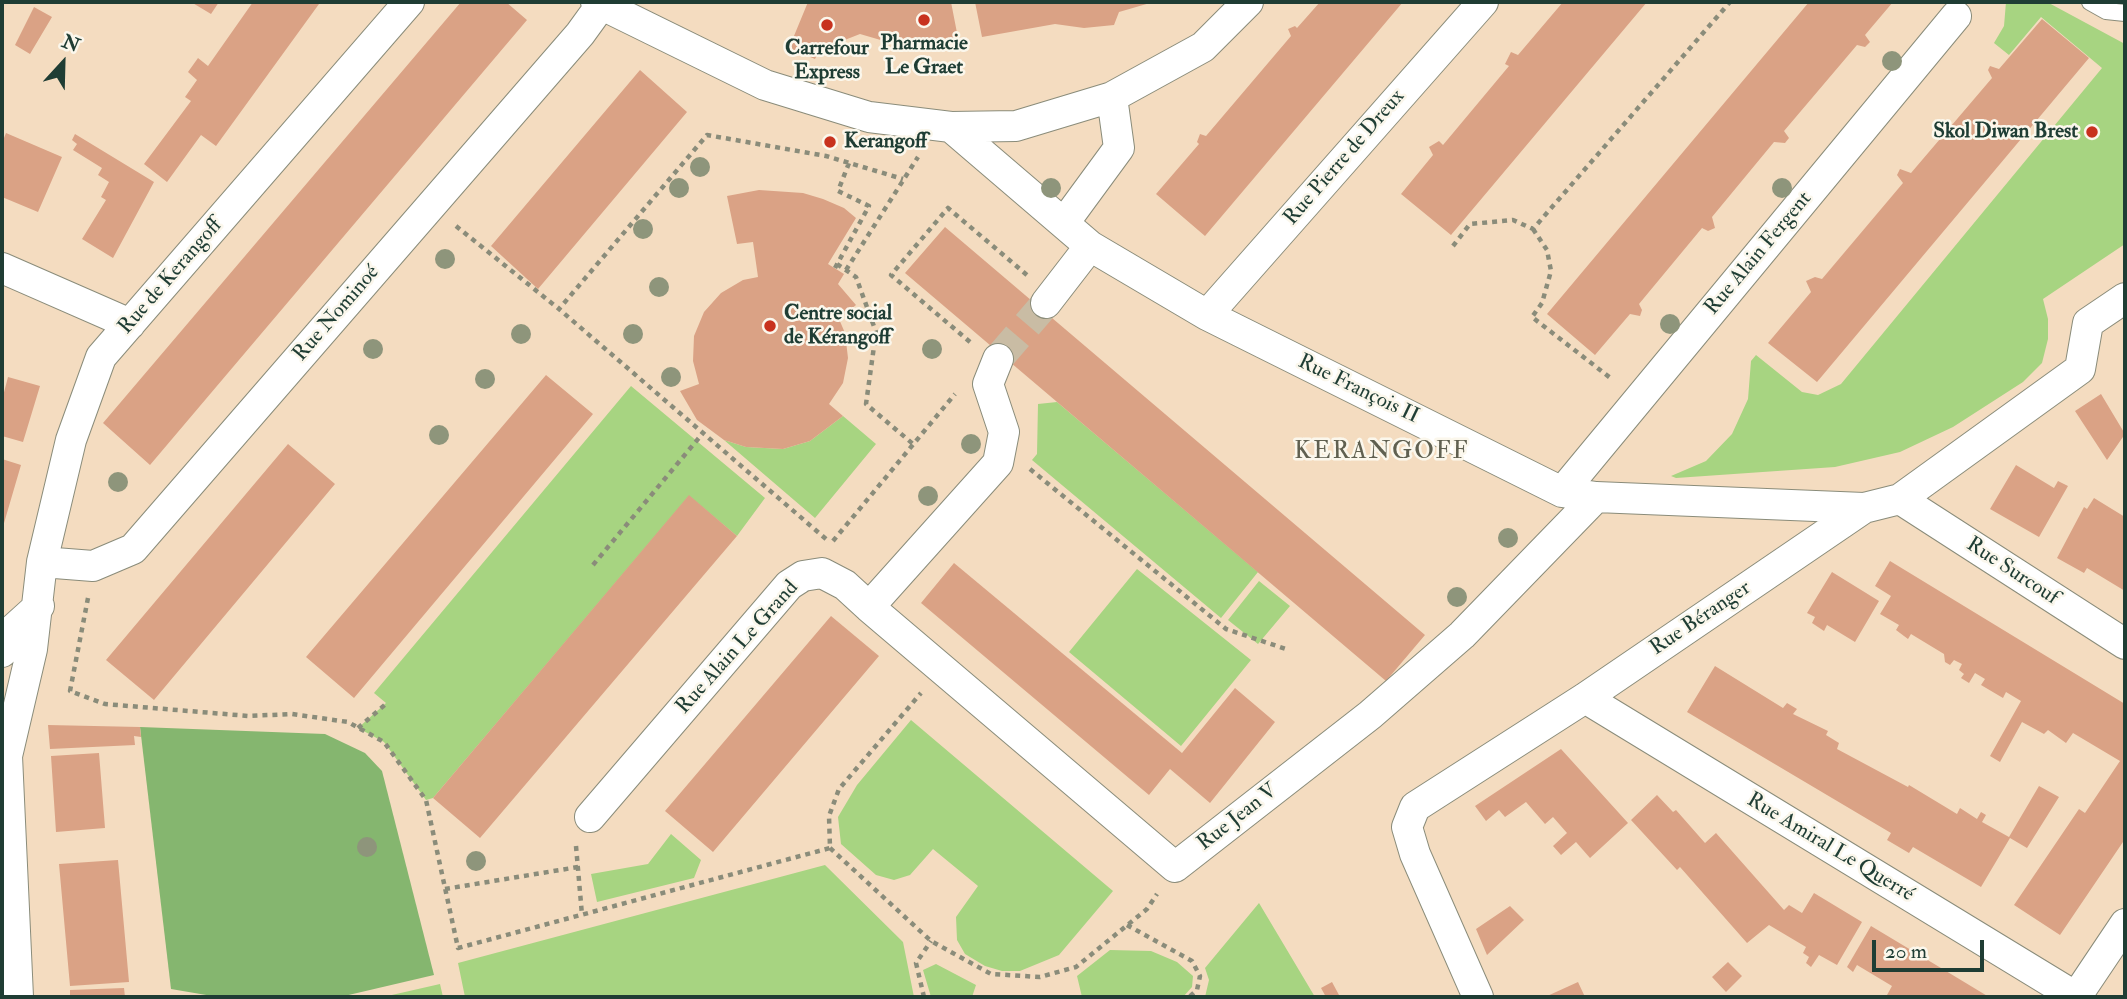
<!DOCTYPE html>
<meta charset="utf-8">
<style>
body{margin:0}
#map{position:relative;width:2127px;height:999px;overflow:hidden;background:#f4dcc0;font-family:"IM FELL Double Pica",serif}
canvas{display:block}
.frame{position:absolute;inset:0;border:4px solid #1f3d34;pointer-events:none}
.north{position:absolute;left:28px;top:28px;width:70px;height:70px;-webkit-text-stroke:5px #fbf7ec;paint-order:stroke;rotate:22deg;font-size:19px;font-weight:700;line-height:28px;text-align:center;color:#1f3d34}
.north::after{content:'';display:block;margin:auto;width:24px;height:32px;background:#1f3d34;clip-path:polygon(50% 0,100% 100%,50% 72%,0 100%)}
.scale{position:absolute;left:1872px;top:940px;width:112px;height:32px;box-sizing:border-box;border:4px solid #1f3d34;border-top:0;padding-left:9px;font-size:21px;line-height:24px;white-space:nowrap;color:#1f3d34;-webkit-text-stroke:5px #fbf7ec;paint-order:stroke}
</style>
<div id="map">
<canvas width="2127" height="999"></canvas>
<div class="frame"></div>
<div class="north">N</div>
<div class="scale">20 m</div>
</div>
<script>
const g = document.querySelector('canvas').getContext('2d');
g.lineJoin = 'round';
function fill(path, color) {
  g.fillStyle = color;
  g.fill(path, 'evenodd');
}
function shape(rows) {
  const path = new Path2D();
  for (const r of rows) {
    path.moveTo(r[0], r[1]);
    for (let i = 2; i < r.length; i += 2) path.lineTo(r[i], r[i + 1]);
  }
  return path;
}
function strokePath(path, color, width, dash) {
  g.strokeStyle = color;
  g.lineWidth = width;
  g.lineCap = dash ? 'butt' : 'round';
  g.setLineDash(dash || []);
  g.stroke(path);
}
function label(font, color, halo, rows, align = 'center') {
  g.font = font + ' "IM FELL Double Pica",serif';
  g.lineWidth = 5;
  g.setLineDash([]);
  g.textBaseline = 'middle';
  g.strokeStyle = halo;
  g.fillStyle = color;
  for (const [text, x, y, turn = 0] of rows) {
    g.save();
    g.translate(x, y);
    g.rotate((+turn || 0) * Math.PI / 180);
    g.textAlign = isNaN(turn) ? turn : align;
    if (halo) g.strokeText(text, 0, 0);
    g.fillText(text, 0, 0);
    g.restore();
  }
}
fill(shape([
 [2006,2,2047,2,2125,44,2125,244,2043,299,2048,319,2048,339,2042,363,2023,382,1953,427,1900,452,1835,467,1676,478,1671,476,1706,461,1732,434,1748,399,1751,361,1756,355,1802,392,1818,395,1841,384,2102,68,2041,17,2009,55,1994,43,2004,26],
 [631,386,765,498,737,536,689,496,433,798,426,800,384,742,358,728,386,703,374,693],
 [1057,402,1258,572,1221,618,1032,460,1037,454,1038,404],
 [843,416,876,444,815,518,724,440,746,447,783,449,810,441],
 [1137,569,1251,660,1181,746,1069,652],
 [1259,581,1290,606,1258,644,1228,620],
 [911,720,1113,891,1059,955,1020,971,1002,971,985,966,965,954,957,940,956,917,978,886,933,849,910,875,894,880,876,875,841,844,838,817,857,785],
 [671,834,701,860,694,878,597,902,591,874,648,864],
 [825,865,903,942,914,997,465,997,458,963],
 [1259,903,1315,997,1205,997,1209,980,1205,968],
 [1110,950,1151,951,1177,962,1193,976,1192,987,1183,997,1082,997,1077,976],
 [936,964,976,985,972,997,931,997,923,970],
 [440,984,443,997,383,997]
]), '#a7d481');
fill(shape([
 [140,727,325,734,365,753,382,771,434,975,340,997,218,997,171,989]
]), '#85b66f');
fill(shape([
 [191,2,219,2,211,14],
 [253,2,319,4,216,146,201,135,167,182,144,164,191,101,185,97,197,80,188,72,198,58,208,66],
 [461,2,506,2,527,20,150,465,103,423],
 [808,2,951,2,958,38,884,41,860,34,837,43,833,53,818,53,815,59,789,48],
 [975,2,1150,2,1150,3,1119,12,1114,25,1084,28,1055,24,982,37],
 [1320,2,1403,2,1205,236,1156,194,1199,144,1197,142,1200,134,1206,136,1291,36,1288,29,1295,26,1297,28],
 [1563,2,1647,2,1451,235,1401,194,1433,155,1429,147,1439,141,1443,145,1509,66,1505,64,1511,52,1518,55],
 [1809,2,1893,2,1865,35,1870,42,1865,47,1857,45,1784,131,1789,138,1785,143,1774,142,1712,217,1715,228,1708,231,1702,228,1639,304,1642,310,1640,316,1630,314,1595,355,1547,314],
 [34,7,52,17,30,54,15,45],
 [2042,19,2089,58,1817,382,1768,343,1811,292,1806,281,1815,277,1822,279,1903,183,1897,175,1900,169,1911,173,1992,78,1988,70,1990,66,1999,69],
 [640,70,687,112,538,289,491,246],
 [6,133,62,157,38,212,2,197,2,143],
 [75,134,154,182,113,258,82,239,106,200,101,197,109,182,98,175,102,168,73,150,77,144,72,140],
 [759,190,803,193,823,199,844,208,856,218,828,264,844,274,838,284,856,305,839,319,845,333,848,358,843,383,829,404,843,416,810,441,783,449,746,447,724,440,697,420,680,391,699,384,693,361,694,336,704,312,721,293,743,280,758,277,753,242,737,244,727,196],
 [945,227,1425,635,1386,681,905,273],
 [546,375,593,414,354,698,306,657],
 [8,377,40,386,23,442,2,436,2,400],
 [2101,394,2125,434,2107,460,2075,411],
 [288,444,335,484,154,700,106,660],
 [2,459,21,465,2,530],
 [2016,465,2054,488,2058,481,2068,486,2039,537,1990,509],
 [689,495,737,536,480,838,433,798],
 [2094,498,2125,517,2125,591,2087,568,2084,573,2057,558,2084,507,2087,509],
 [1890,561,2125,704,2125,839,2060,935,2014,905,2079,809,2085,813,2120,761,2073,733,2066,743,2048,730,2044,734,2022,722,2000,762,1990,756,2021,701,2006,692,2003,698,1981,685,1985,679,1975,673,1969,683,1961,678,1964,674,1959,670,1962,664,1954,660,1950,665,1945,662,1944,654,1911,634,1908,639,1896,630,1899,625,1880,614,1891,596,1875,586],
 [954,563,1182,753,1235,688,1275,722,1210,803,1170,769,1149,795,921,603],
 [1832,572,1879,601,1855,642,1827,625,1824,631,1812,623,1815,617,1807,613],
 [831,616,879,656,713,852,665,811],
 [1715,666,1783,708,1787,703,1797,709,1793,714,1828,731,1826,735,1839,743,1837,749,1908,787,1909,785,1957,814,1960,808,1977,819,1981,812,1986,815,1982,822,2009,837,2039,786,2059,797,2027,848,2010,838,1981,887,1913,847,1909,853,1887,840,1891,833,1687,712],
 [48,725,140,727,141,737,134,736,135,745,50,749],
 [1561,749,1628,823,1590,858,1576,842,1561,855,1553,846,1567,833,1553,817,1545,824,1526,802,1505,817,1499,810,1486,821,1475,806],
 [99,753,105,828,56,832,51,756],
 [1657,795,1673,812,1676,810,1705,843,1716,833,1784,910,1789,905,1802,913,1814,893,1862,922,1837,965,1819,955,1811,967,1806,963,1809,957,1803,953,1806,947,1769,925,1747,943,1680,867,1677,870,1631,820],
 [118,860,129,982,70,986,59,864],
 [1510,906,1524,920,1487,955,1476,929],
 [1871,926,1936,965,1989,997,1887,995,1892,986,1857,965,1853,972,1847,967],
 [1728,962,1742,976,1726,992,1712,977],
 [1332,982,1339,995,1326,997,1321,988],
 [1578,982,1585,997,1545,997],
 [124,988,125,997,70,997,70,990]
]), '#daa285');
strokePath(shape([
 [998,359,1046,303]
]), '#c9bca4', 30, [30, 15]);
const lane = shape([
 [2090,2,2106,11,2125,13]
]);
const street = shape([
 [596,2,765,85,869,117,951,127,1016,126,1112,97,1203,47,1248,2],
 [951,127,1090,246,1207,315,1562,492,1596,497,1864,508],
 [1064,223,1119,148,1112,97],
 [2,268,130,324],
 [1046,303,1090,246],
 [1207,315,1483,2],
 [1562,492,1956,16],
 [1900,499,2125,644],
 [42,562,93,566,133,549,580,34,601,5],
 [869,607,1175,867,1370,715,1462,635,1596,497],
 [2,652,8,634,39,606],
 [1585,698,2076,997],
 [590,817,789,585,803,576,822,573,845,585,869,607,998,463,1004,432,988,384,998,359],
 [18,997,7,756,32,649,42,562,71,440,101,357,409,2],
 [1478,997,1415,854,1407,827,1415,807,1585,698,1864,508,1900,499,2080,369,2088,323,2125,298],
 [2076,997,2125,924]
]);
strokePath(lane, '#8a8c7a', 18);
strokePath(street, '#8a8c7a', 32);
strokePath(shape([
 [456,226,559,309],
 [1533,229,1547,250,1551,271,1542,303,1532,317,1613,380],
 [1453,246,1470,224,1513,220,1533,229,1730,2],
 [837,264,856,277,876,332,866,404,913,444],
 [835,268,869,206,838,191,849,163],
 [846,270,918,157],
 [970,342,891,275,948,208,1027,275],
 [1030,469,1226,629,1286,649],
 [826,539,559,309,707,135,826,156,903,179],
 [833,541,955,394],
 [593,565,703,433],
 [88,598,70,691,105,704,248,716,292,714,348,722,384,742,426,800,458,948,830,848,829,816,839,789,921,693],
 [358,728,387,703],
 [576,846,582,915],
 [830,848,931,941,991,974,1040,977,1076,967,1147,909,1157,894],
 [445,889,578,867],
 [1127,925,1192,961,1200,976,1197,990,1189,997],
 [924,997,916,963,931,941]
]), '#8a8c7a', 4.5, [5, 5]);
strokePath(lane, '#fff', 16);
strokePath(street, '#fff', 30);
g.fillStyle = '#8e957b';
for (const [x, y] of [
 [1892,61],
 [700,167],
 [679,188],
 [1051,188],
 [1782,188],
 [643,229],
 [445,259],
 [659,287],
 [1670,324],
 [521,334],
 [633,334],
 [373,349],
 [932,349],
 [671,377],
 [485,379],
 [439,435],
 [971,444],
 [118,482],
 [928,496],
 [1508,538],
 [1457,597],
 [367,847],
 [476,861]
]) {
  g.beginPath();
  g.arc(x, y, 10, 0, 2 * Math.PI);
  g.fill();
}
for (const [x, y, r, color] of [
 [924,20,7,"#c8321e"],
 [827,25,7,"#c8321e"],
 [2092,132,7,"#c8321e"],
 [830,142,7,"#c8321e"],
 [770,326,7,"#c8321e"]
]) {
  const dot = new Path2D();
  dot.arc(x, y, r, 0, 2 * Math.PI);
  g.fillStyle = color;
  g.fill(dot);
  strokePath(dot, '#fbf7ec', 2.5);
}
label('bold 21px', '#1f3d34', '#fbf7ec', [
 ["Pharmacie",924,44],
 ["Le Graet",924,68],
 ["Carrefour",827,49],
 ["Express",827,73],
 ["Skol Diwan Brest",2078,132,"right"],
 ["Kerangoff",844,142,"left"],
 ["Centre social",784,314,"left"],
 ["de Kérangoff",784,338,"left"]
]);
label('21px', '#1f3d34', '#fbf7ec', [
 ["Rue Pierre de Dreux",1345,158,-49],
 ["Rue Alain Fergent",1759,254,-50],
 ["Rue de Kerangoff",171,277,-49],
 ["Rue Nominoé",337,314,-49],
 ["Rue François II",1358,390,26],
 ["Rue Surcouf",2012,572,33],
 ["Rue Béranger",1701,619,-34],
 ["Rue Alain Le Grand",738,648,-48],
 ["Rue Jean V",1238,818,-38],
 ["Rue Amiral Le Querré",1830,848,31]
]);
g.letterSpacing = '2px';
label('24px', '#606050', '#fbf7ec', [
 ["KERANGOFF",1382,453]
]);
g.letterSpacing = '0px';
</script>
